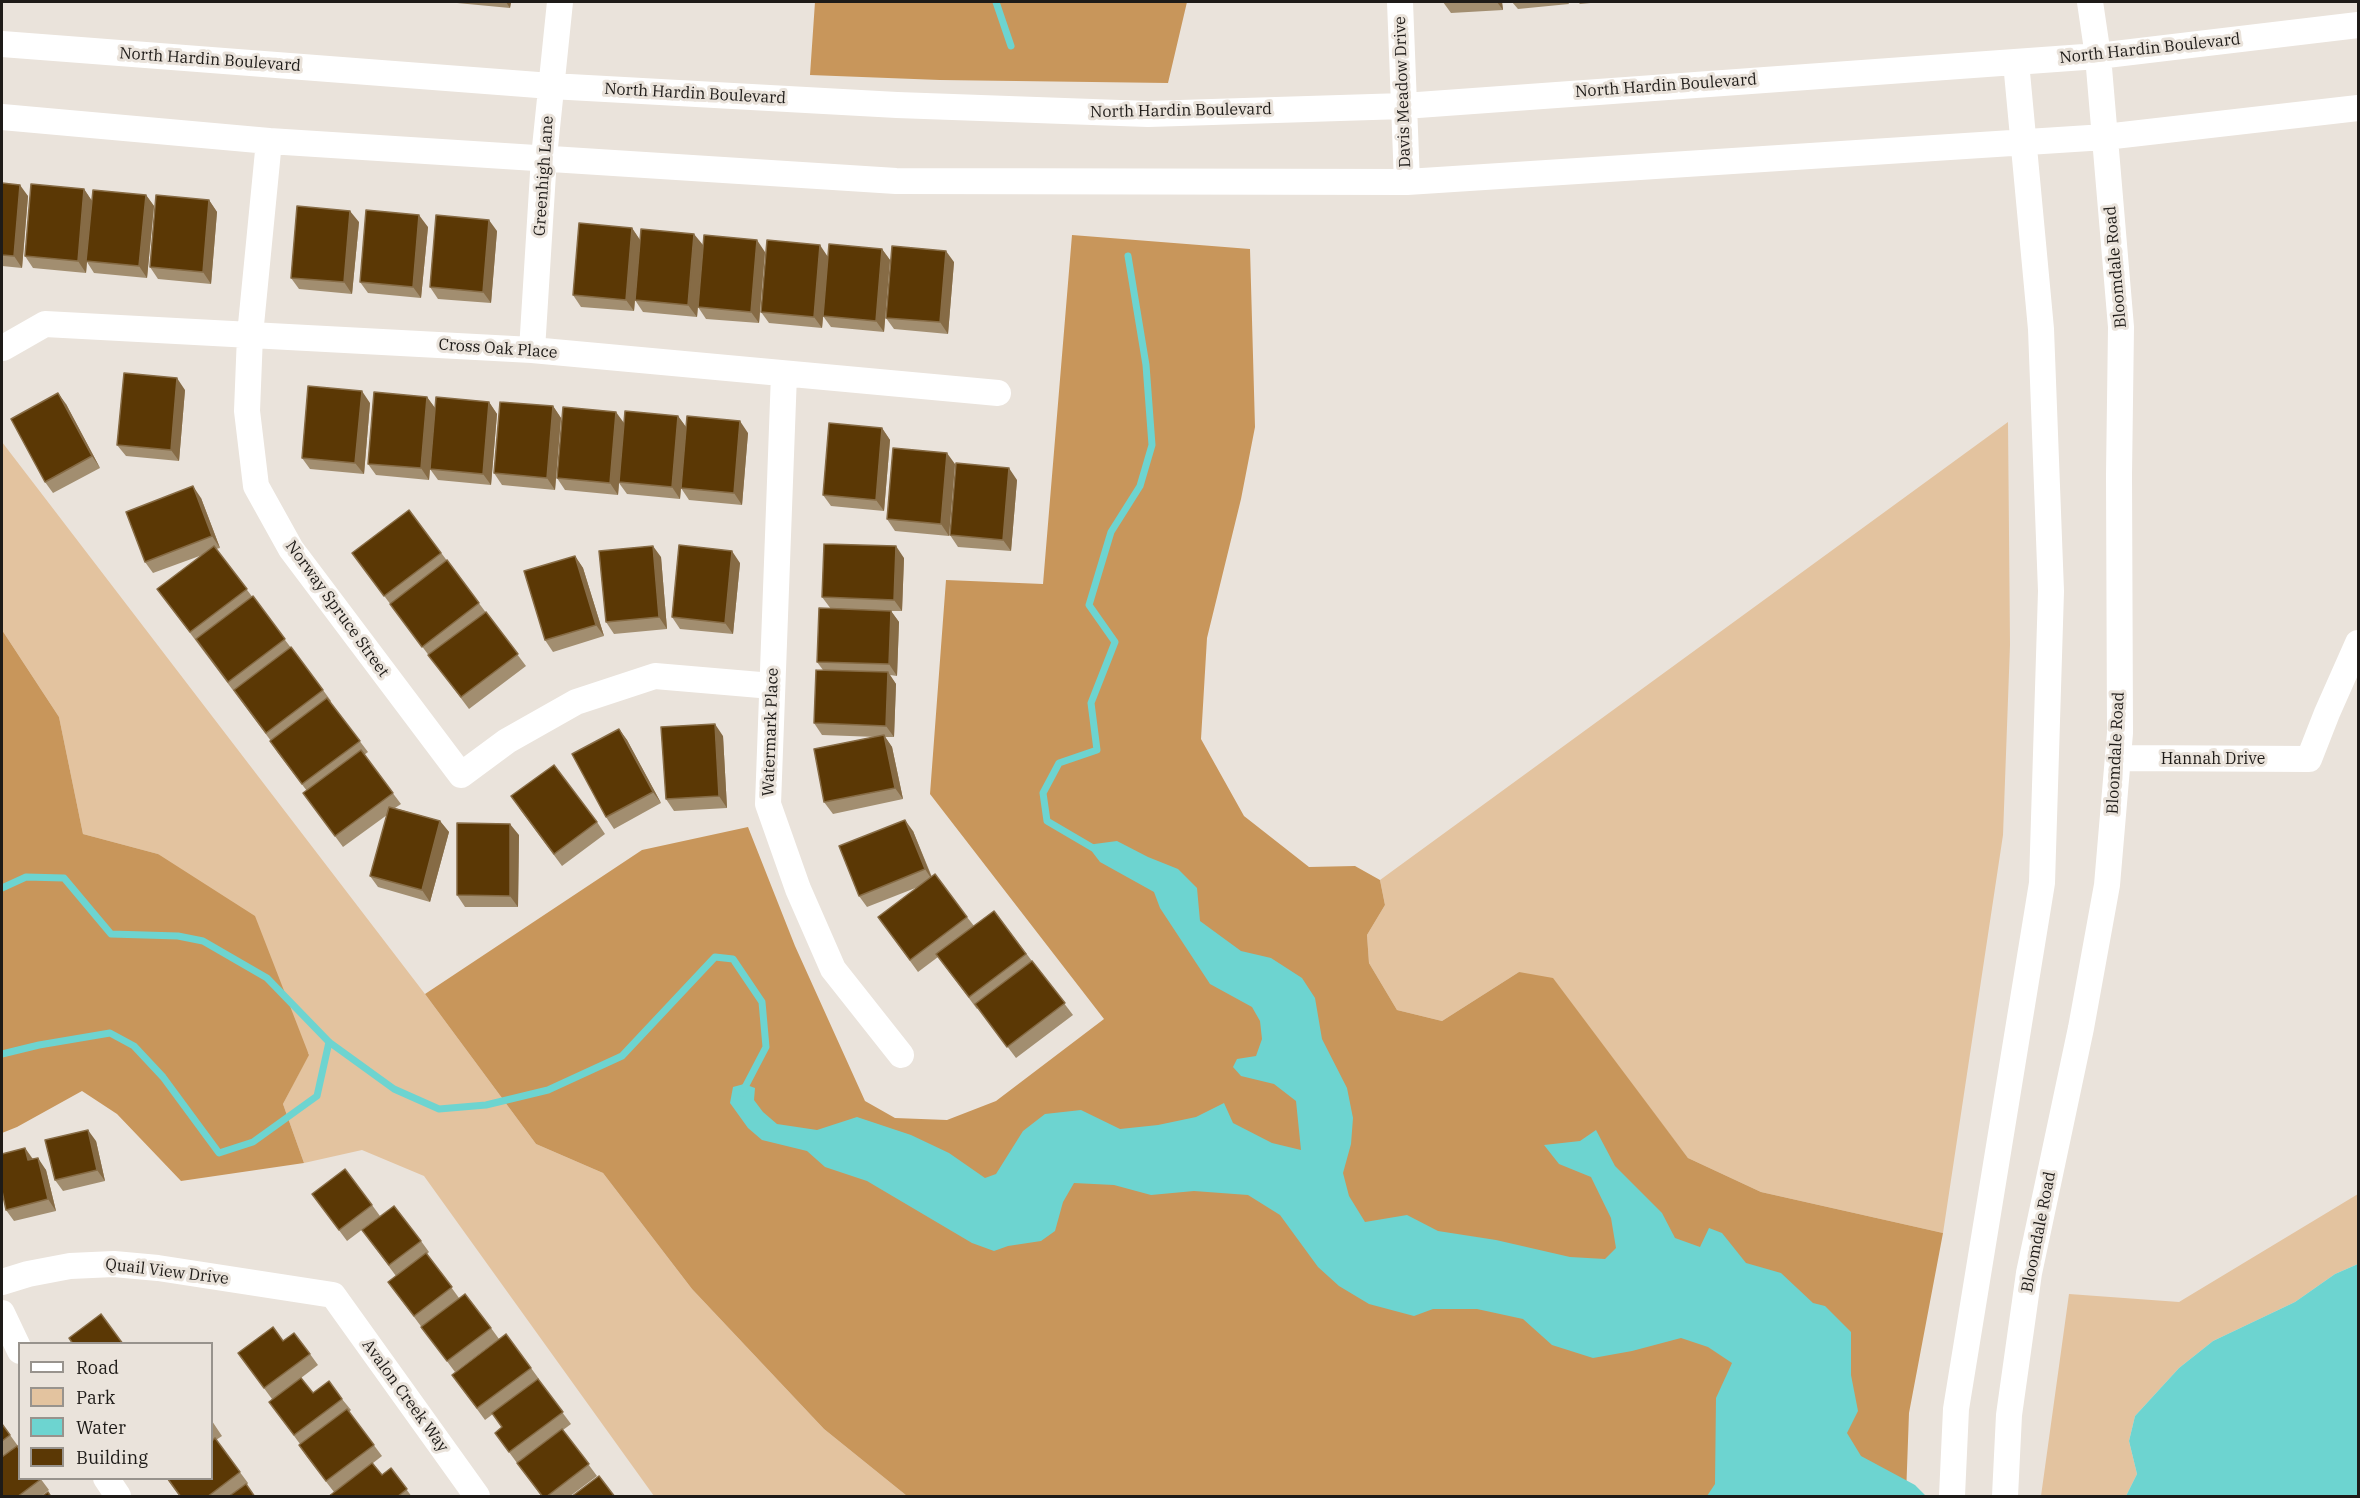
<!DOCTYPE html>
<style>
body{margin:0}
#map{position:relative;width:2360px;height:1498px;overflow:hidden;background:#eae3db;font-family:"IBM Plex Serif",serif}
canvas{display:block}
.frame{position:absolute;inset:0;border:3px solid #1e1b18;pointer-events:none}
.legend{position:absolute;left:18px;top:1342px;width:195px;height:138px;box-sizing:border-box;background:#eae3db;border:2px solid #98938d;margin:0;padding:8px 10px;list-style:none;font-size:18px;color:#1e1b18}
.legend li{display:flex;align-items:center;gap:12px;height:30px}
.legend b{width:30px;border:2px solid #98938d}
</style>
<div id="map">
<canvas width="2360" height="1498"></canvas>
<div class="frame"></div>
<ul class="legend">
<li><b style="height:8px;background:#fff"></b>Road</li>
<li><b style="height:16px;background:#e3c39f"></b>Park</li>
<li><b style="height:16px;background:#6dd4d0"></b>Water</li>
<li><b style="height:16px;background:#5b3805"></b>Building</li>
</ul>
</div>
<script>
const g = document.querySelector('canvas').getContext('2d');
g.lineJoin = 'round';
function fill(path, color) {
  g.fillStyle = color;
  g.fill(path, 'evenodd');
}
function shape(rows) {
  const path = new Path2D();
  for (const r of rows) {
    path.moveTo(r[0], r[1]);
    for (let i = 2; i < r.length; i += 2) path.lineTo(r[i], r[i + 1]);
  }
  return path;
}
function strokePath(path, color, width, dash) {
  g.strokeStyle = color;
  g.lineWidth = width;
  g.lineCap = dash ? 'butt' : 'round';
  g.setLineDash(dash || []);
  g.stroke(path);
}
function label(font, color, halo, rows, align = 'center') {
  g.font = font + ' "IBM Plex Serif",serif';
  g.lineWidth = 6;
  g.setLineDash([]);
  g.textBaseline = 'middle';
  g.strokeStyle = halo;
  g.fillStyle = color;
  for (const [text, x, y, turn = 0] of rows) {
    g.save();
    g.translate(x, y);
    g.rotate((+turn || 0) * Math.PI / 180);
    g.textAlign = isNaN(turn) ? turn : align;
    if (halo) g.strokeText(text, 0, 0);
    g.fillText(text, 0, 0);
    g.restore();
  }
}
fill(shape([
 [2008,422,2010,645,2003,835,1943,1233,1761,1192,1688,1158,1632,1085,1519,972,1442,1021,1397,1010,1369,963,1367,935,1385,905,1380,880],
 [2,442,425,994,536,1144,603,1173,692,1289,824,1429,907,1496,654,1496,424,1176,362,1150,304,1163,283,1104,309,1054,158,854,83,834,59,717,2,630],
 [2358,1194,2358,1264,2335,1274,2295,1302,2213,1341,2179,1368,2135,1416,2129,1441,2137,1474,2126,1496,2041,1496,2069,1294,2179,1302]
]), '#e3c39f');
fill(shape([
 [815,2,1187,2,1168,83,940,80,810,75],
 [1072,235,1250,249,1255,427,1241,499,1207,638,1201,739,1244,816,1309,867,1355,866,1380,880,1385,905,1367,935,1369,963,1397,1010,1442,1021,1519,972,1553,978,1688,1158,1761,1192,1943,1233,1909,1413,1906,1496,907,1496,824,1429,692,1289,603,1173,536,1144,425,994,642,850,748,827,795,946,865,1101,895,1118,947,1120,996,1101,1104,1019,930,794,946,580,1043,584],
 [2,630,59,717,83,834,158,854,255,916,309,1055,283,1104,304,1163,181,1181,117,1114,82,1091,17,1127,2,1133]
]), '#c8965b');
fill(shape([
 [1117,841,1148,857,1178,869,1197,888,1200,921,1241,951,1271,958,1302,978,1315,998,1322,1039,1347,1088,1353,1118,1351,1144,1343,1173,1349,1196,1365,1222,1407,1215,1438,1231,1496,1240,1570,1257,1605,1259,1616,1248,1611,1218,1591,1177,1559,1164,1544,1145,1580,1141,1596,1130,1615,1166,1662,1213,1675,1238,1700,1247,1709,1228,1722,1233,1746,1263,1781,1273,1813,1303,1825,1306,1851,1332,1851,1375,1858,1411,1847,1433,1861,1456,1915,1485,1926,1496,1707,1496,1715,1484,1716,1398,1732,1363,1708,1347,1681,1338,1632,1351,1593,1358,1552,1345,1523,1319,1477,1309,1433,1309,1414,1316,1369,1304,1339,1286,1318,1267,1280,1215,1248,1195,1194,1191,1151,1195,1114,1185,1074,1183,1063,1202,1055,1231,1041,1241,1008,1246,994,1251,972,1243,867,1181,825,1167,807,1151,762,1140,748,1128,730,1103,733,1087,744,1084,755,1088,754,1100,763,1112,777,1124,817,1130,857,1117,911,1135,949,1153,985,1178,996,1174,1023,1131,1045,1114,1081,1110,1120,1129,1158,1125,1196,1117,1224,1103,1233,1123,1272,1143,1301,1150,1296,1101,1274,1084,1241,1076,1233,1067,1237,1059,1256,1056,1262,1039,1260,1021,1252,1007,1210,984,1160,908,1154,892,1100,862,1087,845],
 [2358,1264,2358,1496,2126,1496,2137,1474,2129,1441,2135,1416,2179,1368,2213,1341,2295,1302,2335,1274]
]), '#6dd4d0');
strokePath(shape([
 [996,2,1011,46],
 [1093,848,1047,821,1043,793,1059,763,1097,750,1091,703,1115,642,1089,605,1111,532,1140,486,1152,445,1146,365,1128,256],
 [2,888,26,877,64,878,111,934,178,936,203,941,267,978,329,1042,394,1089,439,1109,486,1105,548,1090,622,1056,715,957,733,959,762,1002,766,1047,742,1093],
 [2,1054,39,1045,110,1033,134,1046,163,1077,219,1153,253,1142,317,1096,329,1042]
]), '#6dd4d0', 7);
strokePath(shape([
 [1400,2,1407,182],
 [2,44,551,86,897,105,1148,114,1404,106,2098,56,2358,25],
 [2,117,269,141,896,181,1407,182,2105,137,2358,108],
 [269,141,250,335,247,411,256,486,291,549,461,775,507,741,576,702,655,676,772,686],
 [3,348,45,324,532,350,998,393],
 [532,350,544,157,560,2],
 [784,374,768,804,798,889,833,969,901,1055],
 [2118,758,2309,759,2327,713,2358,643],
 [2,1282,28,1274,70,1266,114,1264,158,1268,333,1295,477,1496],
 [2,1313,20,1351],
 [106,1478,118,1496],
 [1952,1496,1956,1409,2042,883,2051,591,2041,329,2016,62],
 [2005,1496,2009,1415,2029,1273,2081,1028,2107,885,2120,733,2119,475,2121,327,2098,56,2090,2]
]), '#fff', 26);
fill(shape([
 [425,2,446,2,446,3],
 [456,2,511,2,510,8,457,3],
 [1443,2,1502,2,1503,10,1451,13],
 [1512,2,1568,2,1569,4,1518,9],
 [1578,2,1601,2,1580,4],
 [2,183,28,196,22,268,2,266],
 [84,189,92,201,146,195,154,206,147,278,94,273,87,262,86,273,33,268,25,256],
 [209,200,217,212,211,284,158,279,150,267],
 [359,222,352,294,299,289,291,278],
 [428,227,421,298,368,293,360,282],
 [632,228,640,240,634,311,581,307,573,295],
 [497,231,491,303,438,299,430,287],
 [703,245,697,317,643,312,635,300],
 [882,249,890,260,884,332,831,327,823,316,825,299,822,328,769,323,761,312,828,256],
 [765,252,759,323,706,319,698,307],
 [954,262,948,334,894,329,886,318],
 [185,390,179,461,126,456,117,445],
 [427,397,435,408,429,480,376,475,368,464],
 [489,402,497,414,491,485,438,480,430,469],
 [370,403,364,474,310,469,302,458],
 [66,404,100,468,53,493,45,482],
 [553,406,561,418,555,490,502,485,494,473],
 [678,416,686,427,680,499,627,494,619,483,618,495,565,490,557,478,624,423],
 [882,428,890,440,884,511,831,506,823,495],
 [748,433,742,505,689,500,681,488],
 [955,464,949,536,895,531,887,519],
 [1017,480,1011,551,958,547,950,535],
 [201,498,220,548,216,549,323,690,331,701,330,702,368,752,364,755,401,804,395,808,440,821,449,832,430,902,378,887,370,876,387,815,343,847,303,793,307,791,278,753,270,741,271,741,157,589,205,554,153,573,145,562],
 [409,510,526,666,469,709,352,553],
 [575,556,583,568,604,636,553,652,545,640],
 [661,557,667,629,614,634,606,622],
 [904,558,902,611,891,611,899,622,897,676,890,675,896,684,894,737,885,737,892,747,903,799,833,814,824,802,877,737,822,735,814,723,823,670,817,662,831,609,822,597],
 [740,563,733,634,680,629,672,617],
 [619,729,627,740,661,803,614,829,606,817],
 [723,736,727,808,674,811,666,799],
 [519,808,597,822,605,834,562,866],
 [913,831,932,877,967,917,974,926,994,911,1073,1015,1016,1058,978,1008,977,1009,938,957,918,972,878,917,918,887,867,907,859,896],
 [519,835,518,907,465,907,457,895],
 [96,1141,105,1181,63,1191,55,1180],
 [25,1148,33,1159,46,1170,56,1211,14,1221,6,1210],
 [312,1194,372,1205,380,1216,347,1241],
 [362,1230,421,1241,429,1252,427,1254,459,1298,491,1328,499,1339,455,1372,388,1282,396,1276],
 [283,1341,310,1354,318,1365,301,1378,313,1393,342,1399,351,1410,349,1412,382,1456,373,1463,382,1475,391,1468,412,1497,328,1497,334,1492,307,1457,299,1445,300,1444,269,1402,272,1399,238,1353],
 [531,1368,539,1379,538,1380,571,1424,563,1430,597,1476,569,1497,542,1497,495,1433,502,1427,493,1414,485,1420,452,1375],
 [212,1421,222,1436,216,1440,248,1483,247,1485,255,1497,180,1497,167,1479,212,1479],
 [2,1424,18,1446,17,1447,49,1490,40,1497,2,1497]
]), '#a28e70');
fill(shape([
 [506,2,511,2,510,8],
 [1497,2,1502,2,1503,10],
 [20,185,28,196,22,268,14,256],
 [84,189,92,201,86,273,78,261],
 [146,195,154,206,147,278,139,266],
 [209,200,217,212,211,284,203,272],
 [350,211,359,222,352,294,344,282],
 [419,215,428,227,421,298,413,287],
 [489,220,497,231,491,303,483,292],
 [632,228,640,240,634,311,626,300],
 [694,234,703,245,697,317,688,305],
 [757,240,765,252,759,323,751,312],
 [820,245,828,257,822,328,814,317],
 [882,249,890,260,884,332,876,321],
 [946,251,954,262,948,334,940,322],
 [177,378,185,390,179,461,171,450],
 [362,391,370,403,364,474,355,463],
 [58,393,66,404,100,468,92,456],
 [427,397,435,408,429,480,421,468],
 [489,402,497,414,491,485,483,474],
 [553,406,561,418,555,490,547,478],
 [616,412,624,423,618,495,610,483],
 [678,416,686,427,680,499,672,487],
 [740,421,748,433,742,505,734,493],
 [882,428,890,440,884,511,876,500],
 [947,453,955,464,949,536,941,524],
 [1009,468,1017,480,1011,551,1003,540],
 [193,486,201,498,220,548,212,536],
 [653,546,661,557,667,629,659,617],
 [896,546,904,558,902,611,894,600],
 [732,551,740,563,733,634,725,623],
 [575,556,583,568,604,636,596,625],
 [891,611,899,622,897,676,889,664],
 [888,672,896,684,894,737,886,726],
 [715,724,723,736,727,808,719,796],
 [619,729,627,740,661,803,653,792],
 [884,735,892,747,903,799,895,788],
 [905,820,913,831,933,881,925,869],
 [440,821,449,832,430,902,422,890],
 [510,824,519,835,518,907,510,896],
 [88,1130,96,1141,105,1181,97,1170],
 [25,1148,33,1160,28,1160],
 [38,1158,46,1170,56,1211,48,1199]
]), '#866b45');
const building = shape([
 [2,183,20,185,14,256,2,255,2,183],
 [31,184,84,189,78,261,25,256,31,184],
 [93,190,146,195,139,266,86,261,93,190],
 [156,195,209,200,203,272,150,267,156,195],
 [297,206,350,211,344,282,291,278,297,206],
 [366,210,419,215,413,287,360,282,366,210],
 [436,215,489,220,483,292,430,287,436,215],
 [579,223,632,228,626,300,573,295,579,223],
 [641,229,694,234,688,305,635,300,641,229],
 [704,235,757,240,751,312,698,307,704,235],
 [767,240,820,245,814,317,761,312,767,240],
 [829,244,882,249,876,321,823,316,829,244],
 [892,246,946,251,940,322,886,318,892,246],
 [124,373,177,378,171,450,117,445,124,373],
 [308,386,362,391,355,463,302,458,308,386],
 [374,392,427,397,421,468,368,464,374,392],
 [58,393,92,456,45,482,11,419,58,393],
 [436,397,489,402,483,474,430,469,436,397],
 [500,402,553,406,547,478,494,473,500,402],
 [563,407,616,412,610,483,557,478,563,407],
 [625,411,678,416,672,487,619,482,625,411],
 [687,416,740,421,734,493,681,488,687,416],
 [829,423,882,428,876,500,823,495,829,423],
 [893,448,947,453,941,524,887,519,893,448],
 [956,463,1009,468,1003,540,950,535,956,463],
 [193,486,212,536,145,562,126,512,193,486],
 [409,510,441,553,384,596,352,553,409,510],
 [824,544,896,546,894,600,822,597,824,544],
 [679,545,732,551,725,623,672,617,679,545],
 [214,546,247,589,190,632,157,589,214,546],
 [653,546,659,617,606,622,599,551,653,546],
 [575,556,596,625,545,640,524,571,575,556],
 [447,560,479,603,422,647,390,604,447,560],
 [253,596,285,639,228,682,196,639,253,596],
 [819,608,891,611,889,664,817,662,819,608],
 [486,612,518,654,461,697,428,655,486,612],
 [291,647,323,690,266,733,234,690,291,647],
 [816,670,888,672,886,726,814,723,816,670],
 [327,698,360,741,302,784,270,741,327,698],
 [715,724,719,796,666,799,661,727,715,724],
 [619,729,653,792,606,817,572,754,619,729],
 [884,735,895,788,824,802,814,749,884,735],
 [361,750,393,793,335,836,303,793,361,750],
 [554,765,597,822,554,854,511,796,554,765],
 [389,807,440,821,422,890,370,876,389,807],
 [905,820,925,869,859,896,839,846,905,820],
 [457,823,510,824,510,896,457,895,457,823],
 [935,874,967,917,910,960,878,917,935,874],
 [994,911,1026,954,969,997,936,954,994,911],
 [1032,961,1065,1003,1007,1047,975,1004,1032,961],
 [88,1130,97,1170,55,1180,45,1140,88,1130],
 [25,1148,28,1160,38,1158,48,1199,6,1210,2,1191,2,1154,25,1148],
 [345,1169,372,1205,339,1230,312,1194,345,1169],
 [394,1206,421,1241,389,1265,362,1230,394,1206],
 [426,1253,452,1287,414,1316,388,1282,426,1253],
 [465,1294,491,1328,447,1361,421,1327,465,1294],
 [101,1314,123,1344,73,1344,69,1338,101,1314],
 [273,1327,283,1341,294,1333,310,1354,264,1388,238,1353,273,1327],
 [506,1334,531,1368,477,1408,452,1375,506,1334],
 [301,1378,313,1393,329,1381,342,1399,294,1435,269,1402,301,1378],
 [538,1379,563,1412,509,1452,495,1433,502,1427,492,1413,538,1379],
 [347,1409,374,1445,326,1481,299,1445,347,1409],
 [2,1424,10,1435,2,1441,2,1424],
 [562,1429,589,1464,546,1497,543,1497,517,1463,562,1429],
 [215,1438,240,1472,207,1497,181,1497,168,1479,212,1479,212,1441,215,1438],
 [17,1446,20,1450,20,1479,41,1479,17,1497,2,1497,2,1457,17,1446],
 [372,1463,382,1475,391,1468,407,1489,397,1497,328,1497,372,1463],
 [599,1476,615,1497,571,1497,599,1476],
 [246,1484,255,1497,228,1497,246,1484],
 [48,1492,51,1497,41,1497,48,1492]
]);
fill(building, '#5b3805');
strokePath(building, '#866b45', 1.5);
label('16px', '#1e1b18', '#eae3db', [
 ["North Hardin Boulevard",2150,49,-6],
 ["North Hardin Boulevard",210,60,4],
 ["North Hardin Boulevard",1666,86,-4],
 ["Davis Meadow Drive",1403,92,-92],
 ["North Hardin Boulevard",695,94,3],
 ["North Hardin Boulevard",1181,111,-1],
 ["Greenhigh Lane",544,176,-86],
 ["Bloomdale Road",2116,267,-95],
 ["Cross Oak Place",498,349,4],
 ["Norway Spruce Street",337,609,54],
 ["Watermark Place",771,732,-88],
 ["Bloomdale Road",2116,753,-87],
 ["Hannah Drive",2213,759],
 ["Bloomdale Road",2039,1232,-79],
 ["Quail View Drive",167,1272,7],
 ["Avalon Creek Way",405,1396,54]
]);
</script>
